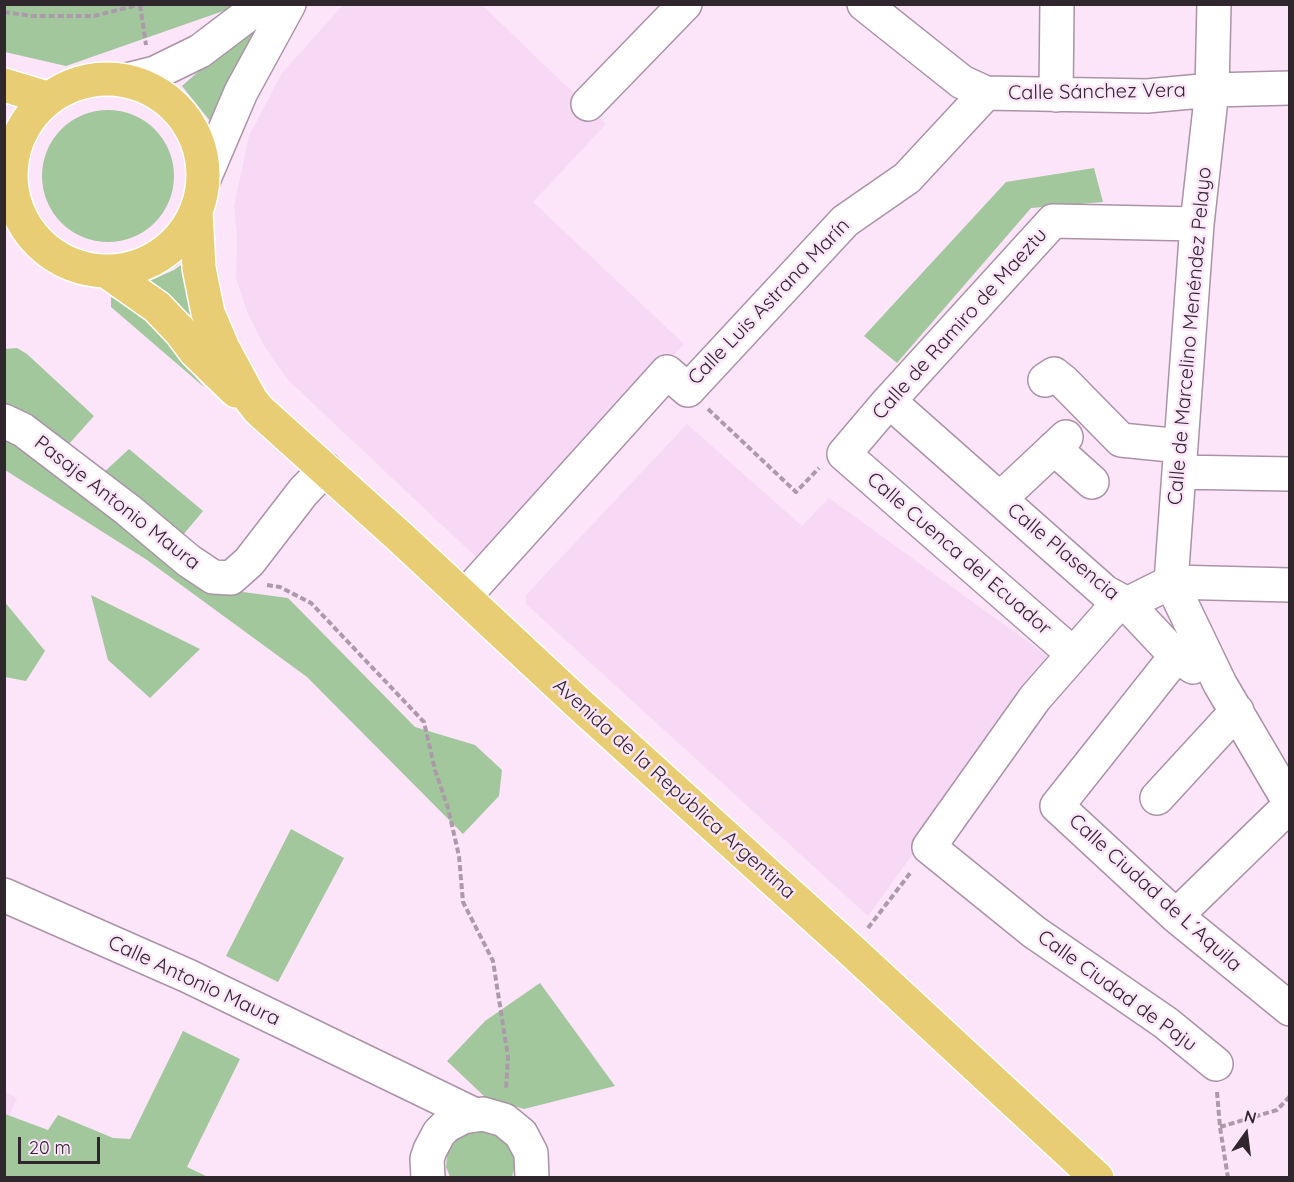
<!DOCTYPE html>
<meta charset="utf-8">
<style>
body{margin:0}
#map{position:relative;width:1294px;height:1182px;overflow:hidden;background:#fce4f9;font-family:Quicksand,sans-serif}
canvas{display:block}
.frame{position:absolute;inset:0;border:6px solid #2f262e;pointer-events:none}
.north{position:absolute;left:1216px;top:1104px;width:60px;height:60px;-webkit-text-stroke:4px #fce4f9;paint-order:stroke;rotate:14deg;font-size:16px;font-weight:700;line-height:24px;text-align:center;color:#2f262e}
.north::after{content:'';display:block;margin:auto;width:21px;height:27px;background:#2f262e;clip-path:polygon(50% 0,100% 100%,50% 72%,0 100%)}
.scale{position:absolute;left:18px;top:1137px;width:82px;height:27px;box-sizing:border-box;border:3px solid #2f262e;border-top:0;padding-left:8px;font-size:18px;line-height:21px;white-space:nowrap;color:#2f262e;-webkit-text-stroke:4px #fce4f9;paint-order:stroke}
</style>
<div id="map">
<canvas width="1294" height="1182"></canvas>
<div class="frame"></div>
<div class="north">N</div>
<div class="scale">20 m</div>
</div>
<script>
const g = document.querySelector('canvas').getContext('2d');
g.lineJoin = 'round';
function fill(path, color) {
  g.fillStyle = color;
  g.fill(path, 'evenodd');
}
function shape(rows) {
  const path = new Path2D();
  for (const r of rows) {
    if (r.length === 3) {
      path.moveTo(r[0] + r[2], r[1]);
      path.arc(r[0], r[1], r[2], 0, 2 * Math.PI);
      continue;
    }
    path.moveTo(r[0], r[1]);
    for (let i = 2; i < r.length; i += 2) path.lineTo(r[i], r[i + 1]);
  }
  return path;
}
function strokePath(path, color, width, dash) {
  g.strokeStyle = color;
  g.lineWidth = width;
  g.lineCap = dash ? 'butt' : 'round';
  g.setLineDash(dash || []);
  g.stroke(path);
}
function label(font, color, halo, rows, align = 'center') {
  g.font = font + ' Quicksand,sans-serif';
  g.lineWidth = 5;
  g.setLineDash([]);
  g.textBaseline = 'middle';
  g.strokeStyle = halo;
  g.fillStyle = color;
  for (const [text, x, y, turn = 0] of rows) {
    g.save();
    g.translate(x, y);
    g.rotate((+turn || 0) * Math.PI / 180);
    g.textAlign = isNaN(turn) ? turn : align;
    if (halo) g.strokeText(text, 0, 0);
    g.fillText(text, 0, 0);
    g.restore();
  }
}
fill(shape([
 [343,5,482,5,606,124,533,202,684,344,477,558,288,380,264,346,248,314,236,278,237,235,234,206,249,136,282,73],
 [687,424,802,526,829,498,1053,660,868,916,526,604,526,595],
 [5,1092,17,1098,5,1125]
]), '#f8d9f5');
fill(shape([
 [5,4,231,4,231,5,226,10,66,66,5,52],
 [257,27,210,121,182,86,243,32],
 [108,176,66],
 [1094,168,1103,202,1031,208,897,363,864,336,1006,182],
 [188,260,204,339,147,282,174,270],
 [111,297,142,312,204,387,111,307],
 [17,348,27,354,94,416,68,445,101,475,129,449,203,511,183,535,219,565,228,590,288,598,415,727,475,745,502,770,499,796,463,834,307,677,147,560,5,470,4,349],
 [91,595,200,649,150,698,108,660],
 [4,601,45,651,26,681,5,677],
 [291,829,344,858,278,982,226,956],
 [540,983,615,1086,524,1109,485,1097,447,1061,485,1021],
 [183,1031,240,1059,187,1167,208,1177,5,1177,5,1114,48,1130,58,1115,113,1138,130,1139],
 [478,1127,501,1133,515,1151,516,1163,512,1177,450,1177,446,1167,447,1155,451,1145,458,1136]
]), '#a2c79d');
const minor = shape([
 [864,4,962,82,986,93,1147,96,1212,90,1290,88],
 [1214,4,1212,90,1197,224,1171,582,1220,684,1290,803],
 [127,80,155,73,200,51,262,4],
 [1056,95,1057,4],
 [588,104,685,4],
 [203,181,241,92,289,4],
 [1045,380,1054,374,1064,382,1121,440,1181,446],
 [889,401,1105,592,1127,604],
 [4,421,23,430,128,510,189,561,213,577,231,578,249,562,303,492,325,469],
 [1054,448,1092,482],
 [1179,472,1290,474],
 [1000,499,1066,437],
 [465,596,667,372,688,390,845,221,907,178,986,93],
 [1127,604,1113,609,1035,698,929,847,1034,932,1166,1023,1216,1064],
 [1073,654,844,454,889,401,1053,221,1197,224],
 [1176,656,1057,806,1176,916,1290,1009],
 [1193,667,1176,656,1127,604,1171,582,1290,585],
 [1157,798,1237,711],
 [4,895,188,976,473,1114],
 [1176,916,1290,805],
 [428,1178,427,1159,430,1150,439,1133,446,1126,463,1117,483,1114,504,1120,521,1134,531,1153,532,1178]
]);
const major = shape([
 [107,175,96],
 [4,85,47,98],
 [196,212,199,268,208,313,223,348,251,400,259,410,400,537,577,702,851,950,1097,1178],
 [106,271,157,307,180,331,195,351,236,391]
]);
strokePath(minor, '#aa93a7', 36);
strokePath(major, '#fff', 36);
strokePath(shape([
 [140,5,146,45],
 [4,12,32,16,94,16,142,4],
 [708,409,796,492,819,468],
 [267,585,280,587,311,603,424,722,435,770,448,808,459,856,463,902,493,961,508,1057,506,1089],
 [868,928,911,872],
 [1217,1092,1220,1127,1228,1178],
 [1220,1127,1277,1110,1290,1096]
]), '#ac9aaa', 4, [6, 3]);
strokePath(minor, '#fff', 33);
strokePath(major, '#e8cd74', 33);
label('20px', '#2f262e', '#fce4f9', [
 ["Calle Sánchez Vera",1097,92,-1],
 ["Calle Luis Astrana Marín",769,302,-46],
 ["Calle de Ramiro de Maeztu",960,324,-48],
 ["Calle de Marcelino Menéndez Pelayo",1190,336,-85],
 ["Pasaje Antonio Maura",117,503,38],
 ["Calle Plasencia",1063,552,40],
 ["Calle Cuenca del Ecuador",959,554,41],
 ["Avenida de la República Argentina",674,789,42],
 ["Calle Ciudad de L´Aquila",1155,893,42],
 ["Calle Antonio Maura",194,981,25],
 ["Calle Ciudad de Paju",1117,991,36]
]);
</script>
